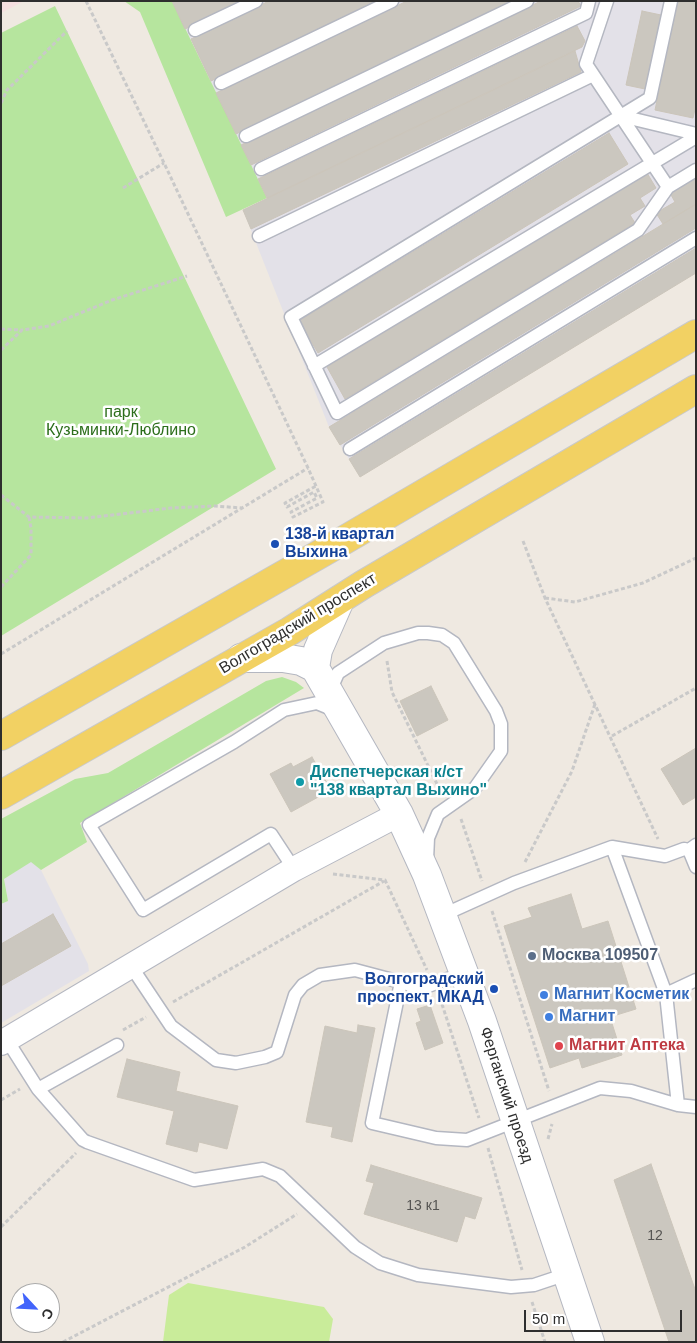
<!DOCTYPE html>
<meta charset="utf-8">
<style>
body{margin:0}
#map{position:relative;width:697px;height:1343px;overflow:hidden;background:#efe9e1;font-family:Helvetica,sans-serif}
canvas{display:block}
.frame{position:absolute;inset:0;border:2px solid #2e2e2e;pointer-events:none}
.north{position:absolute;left:10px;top:1283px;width:50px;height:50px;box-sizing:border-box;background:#fff;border:1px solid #ababab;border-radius:50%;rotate:115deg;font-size:14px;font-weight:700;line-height:20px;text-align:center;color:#2e2e2e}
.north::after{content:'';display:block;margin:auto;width:18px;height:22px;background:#4264fb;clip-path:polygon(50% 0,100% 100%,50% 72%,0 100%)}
.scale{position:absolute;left:524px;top:1310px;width:158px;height:22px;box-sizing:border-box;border:2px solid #2e2e2e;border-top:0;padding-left:6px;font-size:15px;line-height:18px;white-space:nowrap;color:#2e2e2e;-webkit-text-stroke:4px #fff;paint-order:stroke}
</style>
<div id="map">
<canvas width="697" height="1343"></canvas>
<div class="frame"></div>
<div class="north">С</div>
<div class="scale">50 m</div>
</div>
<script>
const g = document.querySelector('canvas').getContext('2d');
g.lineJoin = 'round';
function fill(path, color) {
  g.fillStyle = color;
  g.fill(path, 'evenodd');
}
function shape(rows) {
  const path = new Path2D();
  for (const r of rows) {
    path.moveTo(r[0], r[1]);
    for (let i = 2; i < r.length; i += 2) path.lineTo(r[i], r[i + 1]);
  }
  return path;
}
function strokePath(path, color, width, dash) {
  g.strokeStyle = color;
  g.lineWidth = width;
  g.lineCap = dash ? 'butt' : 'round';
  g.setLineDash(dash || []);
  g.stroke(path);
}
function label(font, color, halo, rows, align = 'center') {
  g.font = font + ' Helvetica,sans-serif';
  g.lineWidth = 5;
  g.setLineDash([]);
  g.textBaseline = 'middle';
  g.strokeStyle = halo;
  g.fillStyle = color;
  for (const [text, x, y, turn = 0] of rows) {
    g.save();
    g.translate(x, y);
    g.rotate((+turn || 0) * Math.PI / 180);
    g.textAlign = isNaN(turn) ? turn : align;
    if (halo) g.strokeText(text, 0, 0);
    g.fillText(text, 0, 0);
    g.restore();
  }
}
fill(shape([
 [172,1,696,1,696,273,360,477,329,427,243,210,267,198],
 [31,861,41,870,88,964,89,971,1,1023,1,904,8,901,4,879]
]), '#e3e1e8');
fill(shape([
 [1,1,24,1,1,13]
]), '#f5dfe0');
fill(shape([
 [124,1,172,1,267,198,226,217,140,12],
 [55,6,276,469,1,636,1,33],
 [282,677,296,682,304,688,80,823,87,842,41,870,31,862,4,879,8,901,1,904,1,819,75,779,108,773,266,681]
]), '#b6e59e');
fill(shape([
 [188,1283,324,1307,333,1319,329,1342,163,1342,169,1295]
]), '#c9ec9a');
const building = shape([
 [172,1,243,1,185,29,172,1],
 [269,1,376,1,211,81,191,39,269,1],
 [407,1,513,1,236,134,216,93,407,1],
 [541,1,578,1,581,6,251,165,241,145,541,1],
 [678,1,696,1,696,105,693,118,655,110,678,1],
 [642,11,661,15,645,89,626,85,642,11],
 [577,26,585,41,582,47,267,198,258,179,577,26],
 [575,51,581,72,251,229,243,210,575,51],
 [609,133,628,164,318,353,299,321,609,133],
 [647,173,656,188,640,198,645,206,630,215,635,223,345,399,327,367,647,173],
 [696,178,696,204,663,224,656,213,675,202,670,193,696,178],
 [696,204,696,228,340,445,329,427,696,204],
 [696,248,696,273,360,477,349,459,696,248],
 [431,686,448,720,417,736,400,701,431,686],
 [696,748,696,797,683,805,661,769,696,748],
 [312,757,331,790,291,812,270,774,291,763,293,767,312,757],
 [571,894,582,929,608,921,636,1009,610,1017,622,1055,582,1068,579,1058,550,1068,504,926,532,917,528,908,571,894],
 [53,914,71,946,1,986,1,944,53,914],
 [430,1005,443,1043,425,1050,416,1023,421,1021,417,1009,430,1005],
 [358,1025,375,1028,352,1142,331,1137,333,1127,306,1122,325,1026,357,1033,358,1025],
 [127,1059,180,1072,176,1091,238,1106,227,1149,199,1142,197,1152,166,1144,174,1111,117,1097,127,1059],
 [651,1164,696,1292,696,1342,669,1342,614,1180,651,1164],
 [371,1165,482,1198,475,1219,465,1216,457,1242,364,1214,374,1183,366,1181,371,1165]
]);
fill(building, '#cbc7bf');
strokePath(building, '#cbc5ba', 1);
const lane = shape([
 [607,1,586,64,668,187],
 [671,1,650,98,291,317,337,413,638,230,668,187,696,170],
 [195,30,256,1],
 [221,83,392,1],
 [621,116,696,134],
 [246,136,527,1],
 [261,169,586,13,589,1],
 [259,236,593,75],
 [314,366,696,137],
 [350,449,696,238],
 [330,691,338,673,384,643,418,633,428,633,442,635,454,643,496,711,501,724,501,751,475,788,438,814,428,838,427,860],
 [612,847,666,994],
 [689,850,696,867],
 [294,869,271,834,143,910,89,825,234,742,284,710,317,703,334,710],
 [443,915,514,883,612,847,665,856,684,849,689,850,696,845],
 [131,966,171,1026,216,1060,236,1063,265,1057,277,1052,295,995,303,985,320,975,355,970,408,984,417,990,464,973],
 [401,982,372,1123,436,1138,467,1140,600,1088,631,1091,678,1105,696,1107],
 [7,1040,38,1089,117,1045],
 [38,1089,83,1140,87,1142,194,1180,263,1169,280,1176,355,1247,380,1263,418,1275,511,1287,534,1285,567,1274],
 [678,1105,666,994,696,980]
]);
const street = shape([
 [1,1043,294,869,399,814]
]);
const secondary = shape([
 [241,658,283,658,301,661,315,668],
 [315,668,399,814,427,875,482,1021,590,1342],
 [315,668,318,650,340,600]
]);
const primary = shape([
 [1,736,341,542,696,334],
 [1,795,290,631,364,584,696,389]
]);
strokePath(lane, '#b4b7c1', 15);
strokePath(street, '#b4b7c1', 26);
strokePath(secondary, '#b4b7c1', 30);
strokePath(primary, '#c9c9c9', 30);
strokePath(shape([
 [86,1,164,163,308,468,316,486,323,502,293,517,291,512,317,498,314,492,287,507,285,503,316,486],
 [1,103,7,90,67,31],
 [123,188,164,163],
 [1,329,21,330],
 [1,350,22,330,49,326,112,300,187,276],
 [1,495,29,517,87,518,171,508,215,506,242,508],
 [523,541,545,598,658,839],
 [1,587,31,555,31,528,29,517],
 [545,598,575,602,643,583,696,558],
 [1,654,308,468],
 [387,661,392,692,439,788,443,791],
 [612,736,696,688],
 [461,819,482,881],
 [525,862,572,771,595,704],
 [333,874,385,880,427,970],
 [492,911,549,1091],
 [440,998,479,1118],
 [173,1002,384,881],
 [123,1030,146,1017],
 [1,1100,20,1089],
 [548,1139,552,1124],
 [488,1148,522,1270],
 [1,1227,76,1153],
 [532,1302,545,1342],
 [63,1342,245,1247,297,1214]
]), '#c9c9c9', 3, [4, 2.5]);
strokePath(lane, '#fff', 12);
strokePath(street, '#fff', 24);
strokePath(secondary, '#fff', 28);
strokePath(primary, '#f2d163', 28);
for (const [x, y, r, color] of [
 [275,544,5,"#1a4fb4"],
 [300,782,5,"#0f9aa8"],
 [532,956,5,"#5c6f8a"],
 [494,989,5,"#1a4fb4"],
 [544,995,5,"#3f7fe0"],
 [549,1017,5,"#3f7fe0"],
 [559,1046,5,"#e0444e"]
]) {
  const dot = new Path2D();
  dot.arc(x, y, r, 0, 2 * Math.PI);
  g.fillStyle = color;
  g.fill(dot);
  strokePath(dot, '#fff', 2);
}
label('14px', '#555452', null, [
 ["13 к1",423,1206],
 ["12",655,1236]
]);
label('16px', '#2c6e1b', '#fff', [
 ["парк",121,413],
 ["Кузьминки-Люблино",121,431]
]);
label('bold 16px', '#164399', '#fff', [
 ["138-й квартал",285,535],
 ["Выхина",285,553],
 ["Волгоградский",484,980,"right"],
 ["проспект, МКАД",484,998,"right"]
], 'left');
label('16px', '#2e2e2e', '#fff', [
 ["Волгоградский проспект",298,624,-31],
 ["Ферганский проезд",506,1095,72]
]);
label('bold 16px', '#0d838f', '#fff', [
 ["Диспетчерская к/ст",310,773],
 ["\"138 квартал Выхино\"",310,791]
], 'left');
label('bold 16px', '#4e5e75', '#fff', [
 ["Москва 109507",542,956]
], 'left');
label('bold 16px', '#366cbe', '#fff', [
 ["Магнит Косметик",554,995],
 ["Магнит",559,1017]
], 'left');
label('bold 16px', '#be3a42', '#fff', [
 ["Магнит Аптека",569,1046]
], 'left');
</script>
